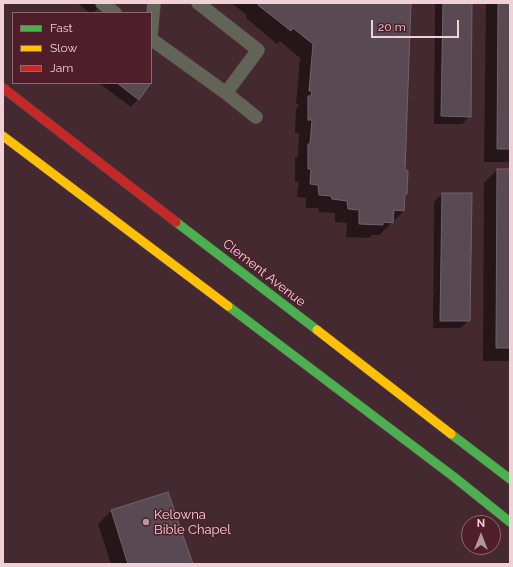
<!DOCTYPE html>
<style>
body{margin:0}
#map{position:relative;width:513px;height:567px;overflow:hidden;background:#442a30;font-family:Raleway,sans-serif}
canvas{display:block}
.frame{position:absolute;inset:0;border:4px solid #f0d1d6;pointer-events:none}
.legend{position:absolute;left:12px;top:12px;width:140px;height:72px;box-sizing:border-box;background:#4e1f2a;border:1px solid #8f666f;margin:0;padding:5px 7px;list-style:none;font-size:12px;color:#f0d1d6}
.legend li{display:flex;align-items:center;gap:8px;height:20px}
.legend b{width:20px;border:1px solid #8f666f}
.north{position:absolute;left:461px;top:515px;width:40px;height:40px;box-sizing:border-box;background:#4e1f2a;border:1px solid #8f666f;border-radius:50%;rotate:0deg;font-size:11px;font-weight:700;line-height:16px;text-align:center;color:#f0d1d6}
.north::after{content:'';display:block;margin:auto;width:14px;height:18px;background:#b4979c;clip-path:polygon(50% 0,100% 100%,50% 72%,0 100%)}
.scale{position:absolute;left:371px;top:20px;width:88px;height:18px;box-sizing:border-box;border:2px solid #f0d1d6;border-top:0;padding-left:5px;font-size:12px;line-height:14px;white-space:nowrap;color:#f0d1d6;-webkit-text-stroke:3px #4e1f2a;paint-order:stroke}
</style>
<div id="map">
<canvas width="513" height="567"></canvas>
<div class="frame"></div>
<ul class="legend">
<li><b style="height:5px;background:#4caf50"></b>Fast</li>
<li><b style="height:5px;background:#ffc107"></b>Slow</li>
<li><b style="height:5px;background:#c62828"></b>Jam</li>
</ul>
<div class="north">N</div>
<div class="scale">20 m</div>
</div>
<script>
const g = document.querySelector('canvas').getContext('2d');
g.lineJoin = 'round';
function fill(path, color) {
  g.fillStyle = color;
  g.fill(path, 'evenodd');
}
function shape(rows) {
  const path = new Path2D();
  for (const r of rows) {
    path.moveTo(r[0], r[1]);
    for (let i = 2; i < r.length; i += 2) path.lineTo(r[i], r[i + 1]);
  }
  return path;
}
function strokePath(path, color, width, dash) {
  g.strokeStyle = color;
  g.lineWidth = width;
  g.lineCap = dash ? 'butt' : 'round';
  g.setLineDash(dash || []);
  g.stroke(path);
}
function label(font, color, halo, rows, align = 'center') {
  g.font = font + ' Raleway,sans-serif';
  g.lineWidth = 3;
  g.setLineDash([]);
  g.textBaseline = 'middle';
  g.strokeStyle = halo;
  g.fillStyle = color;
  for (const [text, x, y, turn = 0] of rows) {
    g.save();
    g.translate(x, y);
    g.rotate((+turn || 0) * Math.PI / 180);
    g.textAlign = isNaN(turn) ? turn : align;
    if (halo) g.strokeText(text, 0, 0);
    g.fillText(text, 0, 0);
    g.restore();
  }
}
fill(shape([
 [77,3,103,3,93,13,90,13],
 [231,3,410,3,404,171,406,194,404,195,404,211,379,235,372,235,369,238,346,237,347,223,335,222,335,213,319,212,318,208,306,208,306,198,297,197,299,182,295,182,295,158,298,156,299,133,295,133,296,110,299,104,296,104,300,58,280,41,277,44,246,18,247,15],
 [435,3,471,3,470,116,462,124,434,124],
 [486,3,510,3,510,162,484,162],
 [99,83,147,83,138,99,131,107],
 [497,170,510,170,510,361,483,361,484,183],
 [442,194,469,320,461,328,433,328,434,202],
 [111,511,183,535,192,564,111,564,98,524]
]), '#0007');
const building = shape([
 [259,3,411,3,405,170,408,171,407,194,405,194,404,211,394,210,393,223,383,222,383,225,359,224,359,210,348,209,347,201,332,199,331,196,319,195,318,185,310,184,311,169,308,169,308,144,310,144,312,120,308,120,308,96,311,96,312,91,309,91,313,44,293,28,291,31,258,5,259,3],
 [443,3,472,3,471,117,441,116,443,3],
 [498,3,510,3,510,149,497,149,498,3],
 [117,83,148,83,150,84,139,100,117,83],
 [497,169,510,169,510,348,496,348,497,169],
 [442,193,472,193,470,321,440,321,442,193],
 [168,492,193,564,128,564,111,510,168,492]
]);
fill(building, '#584953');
strokePath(building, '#72626c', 1);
const lane = shape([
 [102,3,115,13],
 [198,3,258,50,226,93],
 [151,37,154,3],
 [151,39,226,93,256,117]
]);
const fast = shape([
 [176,222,317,330],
 [228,306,454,477,510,522],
 [451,434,510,479]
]);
const slow = shape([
 [3,136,228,306],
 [317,330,451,434]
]);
const jam = shape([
 [3,88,176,222]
]);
strokePath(lane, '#5d464b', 14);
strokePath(fast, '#5d464b', 10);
strokePath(slow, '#5d464b', 10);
strokePath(jam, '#5d464b', 10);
strokePath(lane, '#626458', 13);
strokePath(fast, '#4caf50', 9);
strokePath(slow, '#ffc107', 9);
strokePath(jam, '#c62828', 9);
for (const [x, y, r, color] of [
 [146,522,4,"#b4979c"]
]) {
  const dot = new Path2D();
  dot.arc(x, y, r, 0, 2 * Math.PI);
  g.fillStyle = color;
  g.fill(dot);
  strokePath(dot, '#4e1f2a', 1.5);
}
label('13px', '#f0d1d6', '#4e1f2a', [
 ["Clement Avenue",264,273,38]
]);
label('13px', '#f0d1d6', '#4e1f2a', [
 ["Kelowna",154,515],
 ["Bible Chapel",154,530]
], 'left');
</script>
